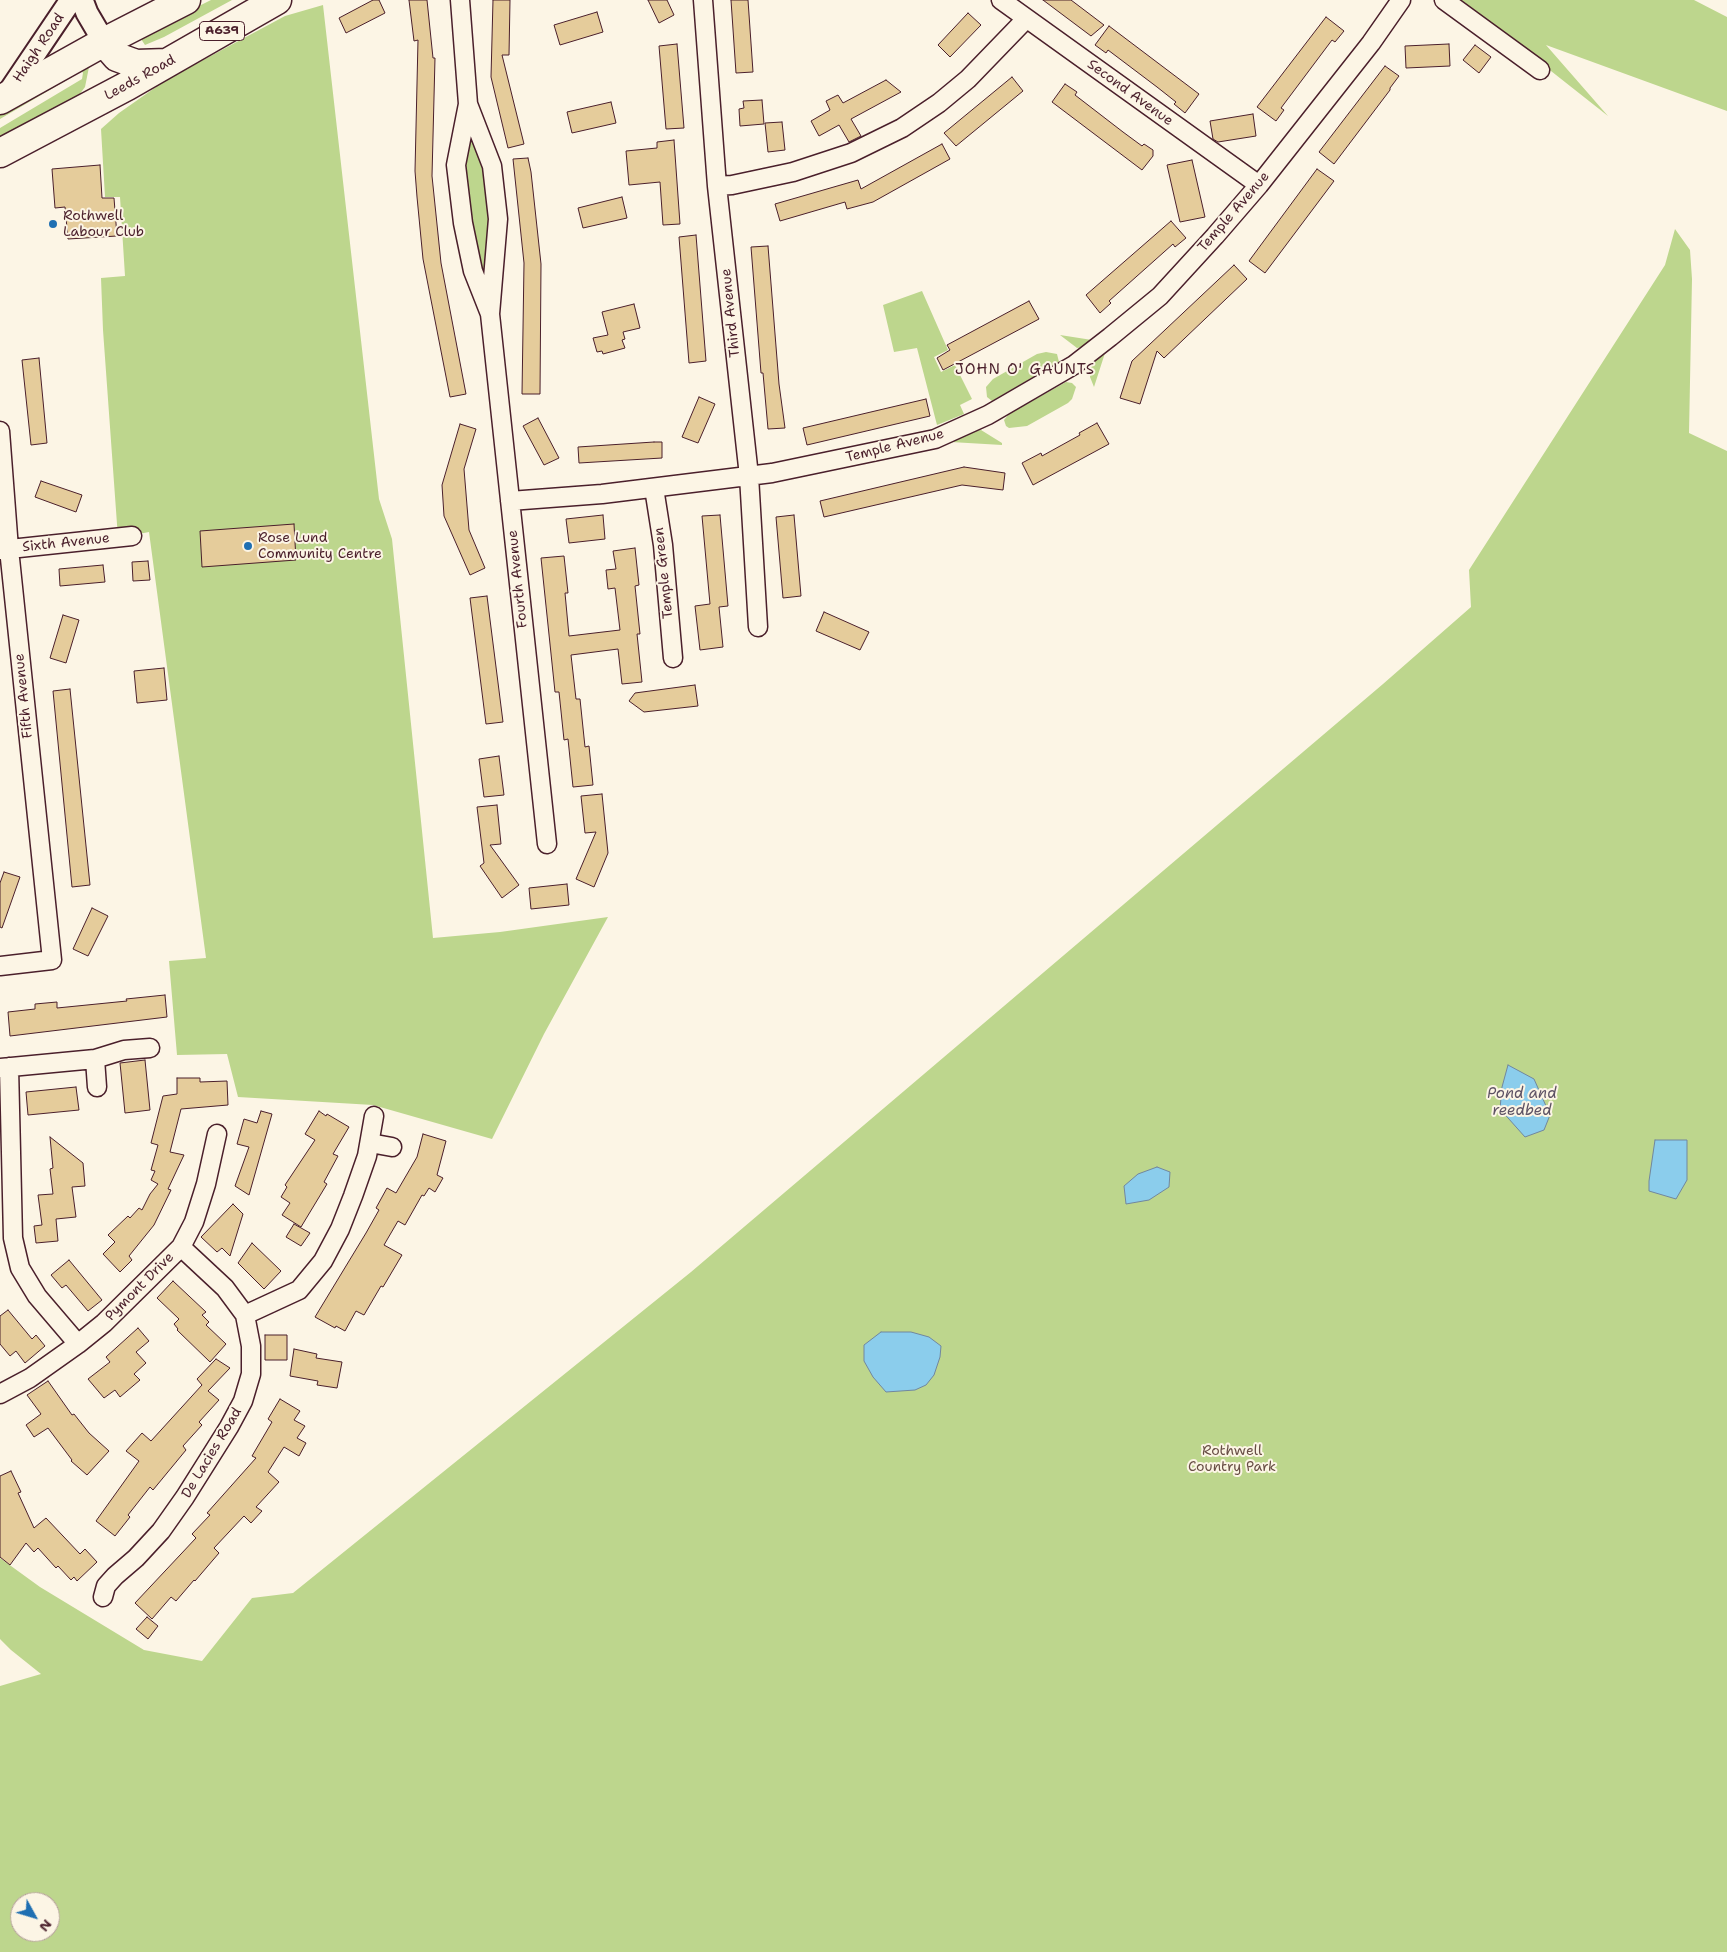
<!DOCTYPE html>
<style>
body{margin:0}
#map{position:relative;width:1727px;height:1952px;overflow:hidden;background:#fcf5e5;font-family:"Shantell Sans",sans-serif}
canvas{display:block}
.north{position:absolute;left:10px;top:1892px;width:50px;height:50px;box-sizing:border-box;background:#fcf5e5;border:1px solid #b59f9b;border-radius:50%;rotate:129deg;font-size:14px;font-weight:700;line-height:20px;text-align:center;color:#4a1f2b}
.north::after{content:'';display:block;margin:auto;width:18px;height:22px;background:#1f6fb2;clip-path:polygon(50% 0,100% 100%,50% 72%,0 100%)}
</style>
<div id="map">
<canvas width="1727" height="1952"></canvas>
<div class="north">N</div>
</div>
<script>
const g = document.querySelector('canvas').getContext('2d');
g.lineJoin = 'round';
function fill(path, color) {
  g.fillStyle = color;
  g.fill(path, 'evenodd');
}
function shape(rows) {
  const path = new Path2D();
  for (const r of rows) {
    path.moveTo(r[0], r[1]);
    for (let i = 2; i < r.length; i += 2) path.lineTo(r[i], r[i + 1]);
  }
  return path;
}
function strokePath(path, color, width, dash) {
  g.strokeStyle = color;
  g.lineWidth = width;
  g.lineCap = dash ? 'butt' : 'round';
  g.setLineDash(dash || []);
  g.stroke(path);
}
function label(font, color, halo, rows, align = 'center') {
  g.font = font + ' "Shantell Sans",sans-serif';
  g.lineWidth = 4;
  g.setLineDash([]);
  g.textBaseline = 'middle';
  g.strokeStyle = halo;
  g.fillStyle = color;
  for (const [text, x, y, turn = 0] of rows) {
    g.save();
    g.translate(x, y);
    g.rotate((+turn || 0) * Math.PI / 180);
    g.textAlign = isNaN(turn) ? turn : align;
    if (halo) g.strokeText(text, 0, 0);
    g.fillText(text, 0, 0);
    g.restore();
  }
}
fill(shape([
 [211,0,232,0,164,37,145,45,139,36],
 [1461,0,1694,0,1727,17,1727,111,1546,45,1608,116],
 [323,5,379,499,392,539,433,938,500,932,608,917,544,1034,492,1139,373,1105,238,1097,227,1054,177,1055,169,961,206,958,149,532,118,538,103,330,101,278,125,276,120,197,105,197,101,129,119,113,166,80,285,16],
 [87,63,89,67,85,87,76,99,0,139,0,128,82,79,83,73,80,67],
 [69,72,72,77,0,119,0,109],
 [469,134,484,170,492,224,485,268,483,268,481,267,471,235,462,163],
 [1675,229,1690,250,1692,279,1689,433,1727,451,1727,1952,0,1952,0,1686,41,1674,11,1650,0,1639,0,1558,40,1587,144,1650,202,1661,252,1598,293,1593,691,1272,1383,684,1471,607,1469,570,1665,265],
 [20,1902,50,1902,50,1932,20,1932],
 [922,291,948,350,934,357,941,372,955,365,972,399,960,405,964,414,937,425,917,348,894,352,883,305],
 [1060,335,1092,340,1083,347,1077,348],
 [1046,352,1057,354,1059,362,992,401,987,397,986,387,993,379,1037,354],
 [1105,353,1094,387,1090,377,1091,367,1094,362],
 [1066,382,1072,383,1076,387,1072,399,1068,403,1027,426,1009,428,1006,426,1004,420,1009,414],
 [981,430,1002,443,1002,445,951,442,956,437,972,431]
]), '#bdd68d');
const water = shape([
 [1508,1065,1534,1079,1550,1115,1544,1130,1525,1137,1500,1109,1502,1087,1508,1065],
 [1655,1140,1687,1140,1687,1180,1676,1199,1649,1191,1649,1181,1655,1140],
 [1157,1167,1170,1172,1169,1187,1149,1200,1126,1204,1124,1186,1138,1174,1157,1167],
 [881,1332,911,1332,929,1337,941,1346,940,1357,934,1375,926,1385,915,1390,886,1392,873,1377,864,1361,864,1345,881,1332]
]);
fill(water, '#8bcdec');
strokePath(water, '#71879f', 1);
const building = shape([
 [373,0,379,0,385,13,346,33,339,18,373,0],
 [409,0,427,0,433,58,435,58,432,176,441,263,466,394,450,397,423,259,417,197,415,171,418,40,414,41,409,0],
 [493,0,510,0,509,55,502,55,524,144,508,148,491,77,493,0],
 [648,0,667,0,674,15,659,23,648,0],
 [731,0,748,0,753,72,736,73,731,0],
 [1043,0,1071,0,1104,25,1091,36,1043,0],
 [597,12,603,32,560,45,554,25,597,12],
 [968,13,981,25,950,57,938,45,968,13],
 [1326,17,1344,31,1335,42,1332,40,1281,108,1284,110,1276,121,1257,107,1326,17],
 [1109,26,1199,94,1185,113,1174,104,1176,102,1157,87,1108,50,1106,53,1095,45,1109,26],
 [677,44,684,128,666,129,659,46,677,44],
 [1449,44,1450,66,1406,68,1405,46,1449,44],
 [1475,45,1491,57,1479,73,1463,60,1475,45],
 [1385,66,1399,76,1390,88,1390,90,1334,164,1319,152,1385,66],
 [1012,77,1023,91,956,146,944,133,1012,77],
 [886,80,901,92,851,119,861,136,849,142,839,125,819,136,811,121,830,110,826,101,838,95,843,103,886,80],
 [1065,84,1077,92,1075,95,1123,132,1142,146,1144,144,1153,150,1153,156,1142,170,1052,102,1065,84],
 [762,100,764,124,740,126,739,109,744,108,743,101,762,100],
 [611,102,616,123,572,133,567,112,611,102],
 [1253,114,1256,136,1218,142,1213,139,1210,121,1253,114],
 [782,122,785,150,768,152,765,123,782,122],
 [674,140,680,224,663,225,660,182,629,185,626,151,657,148,657,142,674,140],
 [942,144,950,159,873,202,847,209,845,202,780,221,775,204,858,180,861,189,942,144],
 [528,158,531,172,541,264,540,394,522,394,524,263,513,159,528,158],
 [1192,160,1205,217,1180,222,1167,165,1192,160],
 [100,165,102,198,114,198,117,236,68,239,65,207,55,208,52,169,100,165],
 [1317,169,1334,181,1265,273,1249,261,1317,169],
 [622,197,627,218,583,228,578,208,622,197],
 [1171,221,1186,238,1175,247,1173,244,1109,301,1111,303,1100,313,1086,295,1171,221],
 [696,235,706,361,689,363,679,237,696,235],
 [768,246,779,384,785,428,768,429,763,373,761,373,751,247,768,246],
 [1234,265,1247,279,1164,358,1157,351,1140,404,1120,398,1132,361,1234,265],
 [1029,301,1039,319,943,370,937,358,950,350,947,345,1029,301],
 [634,304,640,328,623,332,625,339,622,340,625,348,603,354,602,351,597,352,593,338,608,335,602,312,634,304],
 [39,358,47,443,31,445,22,360,39,358],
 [699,397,715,404,698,443,682,437,699,397],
 [926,399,930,416,807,445,803,428,926,399],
 [538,418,559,458,544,465,523,426,538,418],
 [1097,423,1109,444,1033,485,1022,463,1041,453,1042,456,1080,435,1079,433,1097,423],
 [460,424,476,429,464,469,469,530,485,568,470,575,444,516,442,485,460,424],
 [654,442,662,442,662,458,579,463,578,447,654,442],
 [964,467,1005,473,1003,490,962,485,824,517,820,501,964,467],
 [41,481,82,495,76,512,35,497,41,481],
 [603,515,605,539,569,543,566,519,603,515],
 [720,515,728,606,719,607,723,647,700,650,695,606,710,604,702,516,720,515],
 [794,515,801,596,783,598,776,517,794,515],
 [294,524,296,560,202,567,200,531,294,524],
 [635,548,639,585,635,586,640,634,637,634,642,682,622,684,618,649,571,655,576,699,580,699,585,747,589,746,593,785,573,787,568,739,564,740,559,692,555,692,541,558,564,556,568,593,565,593,569,636,620,630,615,588,608,589,606,570,616,569,613,551,635,548],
 [148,561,150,580,133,581,132,562,148,561],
 [103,565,105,582,60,586,59,569,103,565],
 [487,596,503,722,486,724,470,598,487,596],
 [824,612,869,632,860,650,816,631,824,612],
 [63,615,79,620,66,663,50,658,63,615],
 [164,668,167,700,137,703,134,671,164,668],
 [695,685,698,706,644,712,629,701,635,693,695,685],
 [70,689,90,885,72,887,53,691,70,689],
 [499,756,504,795,484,797,479,759,499,756],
 [602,794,608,853,594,887,576,879,596,832,585,833,581,796,602,794],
 [497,805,501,844,490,845,519,885,502,898,480,866,484,863,477,807,497,805],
 [4,872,20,877,2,928,0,927,0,883,4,872],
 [567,884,569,905,531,909,529,888,567,884],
 [92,908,108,916,88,956,73,949,92,908],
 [165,995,167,1017,10,1036,8,1012,35,1009,35,1004,57,1002,57,1008,127,1001,126,999,165,995],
 [145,1060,150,1110,125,1113,120,1063,145,1060],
 [177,1078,200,1078,200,1082,227,1081,228,1105,181,1109,170,1152,184,1155,168,1189,171,1190,154,1225,129,1256,132,1260,120,1272,103,1254,115,1242,108,1235,128,1216,130,1218,139,1208,142,1210,150,1194,158,1184,151,1180,155,1171,151,1170,158,1145,151,1143,163,1096,177,1094,177,1078],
 [76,1087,79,1110,28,1115,26,1092,76,1087],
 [261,1111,272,1114,249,1195,235,1186,249,1147,237,1144,244,1119,257,1123,261,1111],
 [319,1111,326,1116,327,1114,349,1127,333,1154,338,1156,324,1182,327,1184,301,1227,282,1215,290,1203,281,1197,287,1187,285,1185,315,1140,305,1134,319,1111],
 [423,1134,446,1141,437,1175,443,1178,435,1192,429,1188,424,1196,422,1195,405,1225,398,1221,384,1245,402,1255,383,1287,381,1286,364,1315,356,1311,345,1331,336,1326,335,1328,315,1317,366,1233,379,1210,376,1208,387,1188,396,1193,417,1157,423,1134],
 [50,1137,83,1163,85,1186,72,1187,76,1217,56,1219,58,1241,36,1243,34,1226,42,1225,38,1195,53,1194,50,1169,53,1168,50,1137],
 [233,1204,243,1214,230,1256,222,1248,217,1252,201,1237,233,1204],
 [294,1224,310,1233,301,1246,286,1237,294,1224],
 [252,1243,281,1271,264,1289,238,1263,252,1243],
 [69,1260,102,1300,88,1311,66,1285,62,1288,51,1275,69,1260],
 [173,1281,206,1312,202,1315,209,1322,206,1325,226,1344,210,1362,177,1330,178,1329,174,1324,179,1319,157,1298,173,1281],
 [8,1310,32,1339,36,1335,45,1346,25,1363,16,1351,10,1356,0,1344,0,1316,8,1310],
 [138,1328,149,1341,136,1352,146,1363,134,1374,140,1380,120,1397,115,1390,104,1398,88,1379,110,1362,106,1357,138,1328],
 [265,1335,287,1335,287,1360,265,1360,265,1335],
 [294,1349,317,1354,316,1358,342,1362,337,1388,317,1385,318,1381,290,1376,294,1349],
 [216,1359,230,1368,208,1391,219,1400,199,1422,202,1425,183,1446,186,1450,153,1490,150,1487,128,1515,130,1517,115,1536,96,1521,139,1461,126,1451,142,1433,151,1441,202,1385,197,1379,216,1359],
 [48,1381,72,1415,74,1414,89,1433,109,1451,87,1475,71,1461,72,1460,48,1428,34,1437,26,1425,41,1414,27,1395,48,1381],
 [280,1399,300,1411,294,1420,305,1426,297,1438,306,1443,299,1456,284,1447,268,1472,279,1482,256,1507,262,1511,251,1523,244,1516,214,1548,219,1553,195,1581,194,1580,176,1601,171,1597,152,1619,135,1603,196,1538,192,1534,210,1515,207,1513,256,1458,252,1456,272,1422,268,1419,280,1399],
 [11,1471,21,1492,18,1493,34,1528,46,1518,80,1554,85,1549,97,1562,77,1581,74,1577,71,1580,58,1566,56,1568,38,1548,34,1552,26,1543,10,1565,0,1557,0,1476,11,1471],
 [147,1617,158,1626,148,1639,136,1629,147,1617]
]);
fill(building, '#e5cc9b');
strokePath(building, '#4a1f2b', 1);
const minor = shape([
 [460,0,468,104],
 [703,0,717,186,749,476,758,627],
 [1001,0,1259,185],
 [1444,0,1540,70],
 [717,186,732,185,793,172,851,153,902,128,939,103,968,79,1026,19],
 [490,314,473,271,463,223,456,165,468,104,492,166,498,219,490,314,547,844],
 [0,431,9,549,52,960,0,966],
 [654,488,663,545,673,658],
 [510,501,602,494,772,473,935,439,988,415,1074,365,1110,337,1160,296,1215,236,1259,185,1371,43,1401,0],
 [0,550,132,536],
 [95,1059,97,1087],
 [9,1067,13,1238,20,1268,37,1296,78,1344],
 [0,1068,95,1059,124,1050,150,1048],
 [370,1143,392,1147],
 [245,1315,299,1290,323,1261,340,1229,353,1196,367,1156,374,1116],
 [0,1394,30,1378,78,1344,104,1323,181,1247,194,1222,206,1184,217,1134],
 [103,1597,106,1586,115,1576,136,1558,161,1531,185,1497,229,1427,243,1401,251,1374,251,1346,245,1315,225,1288,181,1247]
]);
const tertiary = shape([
 [82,0,87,13,104,42],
 [7,95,71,0]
]);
const primary = shape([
 [104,42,117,57,136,64,167,63],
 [0,100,104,42,186,0],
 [0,153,127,86,277,0]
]);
strokePath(minor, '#4a1f2b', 21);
strokePath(tertiary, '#4a1f2b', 25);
strokePath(primary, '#4a1f2b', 31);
strokePath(minor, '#fcf5e5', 18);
strokePath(tertiary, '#fcf5e5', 21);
strokePath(primary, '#fcf5e5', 28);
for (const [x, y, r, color] of [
 [53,224,5,"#1f6fb2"],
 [248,546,5,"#1f6fb2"]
]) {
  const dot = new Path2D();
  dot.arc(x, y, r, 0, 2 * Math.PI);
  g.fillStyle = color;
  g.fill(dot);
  strokePath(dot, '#fcf5e5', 2);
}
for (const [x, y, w] of [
 [222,31,45]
]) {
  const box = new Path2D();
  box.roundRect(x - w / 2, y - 9.5, w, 19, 4);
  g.fillStyle = '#fcf5e5';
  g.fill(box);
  strokePath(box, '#4a1f2b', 1);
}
label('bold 12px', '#4a1f2b', null, [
 ["A639",222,31]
]);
label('14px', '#4a1f2b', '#fcf5e5', [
 ["Haigh Road",39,48,-56],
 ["Leeds Road",140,78,-29],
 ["Second Avenue",1130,93,36],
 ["Temple Avenue",1234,212,-49],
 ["Third Avenue",731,313,-96],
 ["Temple Avenue",895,446,-14],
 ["Sixth Avenue",66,543,-6],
 ["Temple Green",664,573,-96],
 ["Fourth Avenue",518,579,-96],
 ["Fifth Avenue",24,696,-96],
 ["Pymont Drive",140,1287,-45],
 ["De Lacies Road",212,1453,-59]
]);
label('14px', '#4a1f2b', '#fcf5e5', [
 ["Rothwell",63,216],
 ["Labour Club",63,232],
 ["Rose Lund",258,538],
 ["Community Centre",258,554]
], 'left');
label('14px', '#674d44', '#fcf5e5', [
 ["Rothwell",1232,1451],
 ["Country Park",1232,1467]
]);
g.letterSpacing = '1px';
label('15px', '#4a1f2b', '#fcf5e5', [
 ["JOHN O' GAUNTS",1025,370]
]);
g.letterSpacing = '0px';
label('italic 15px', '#5e5365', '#fcf5e5', [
 ["Pond and",1522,1094],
 ["reedbed",1522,1111]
]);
</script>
